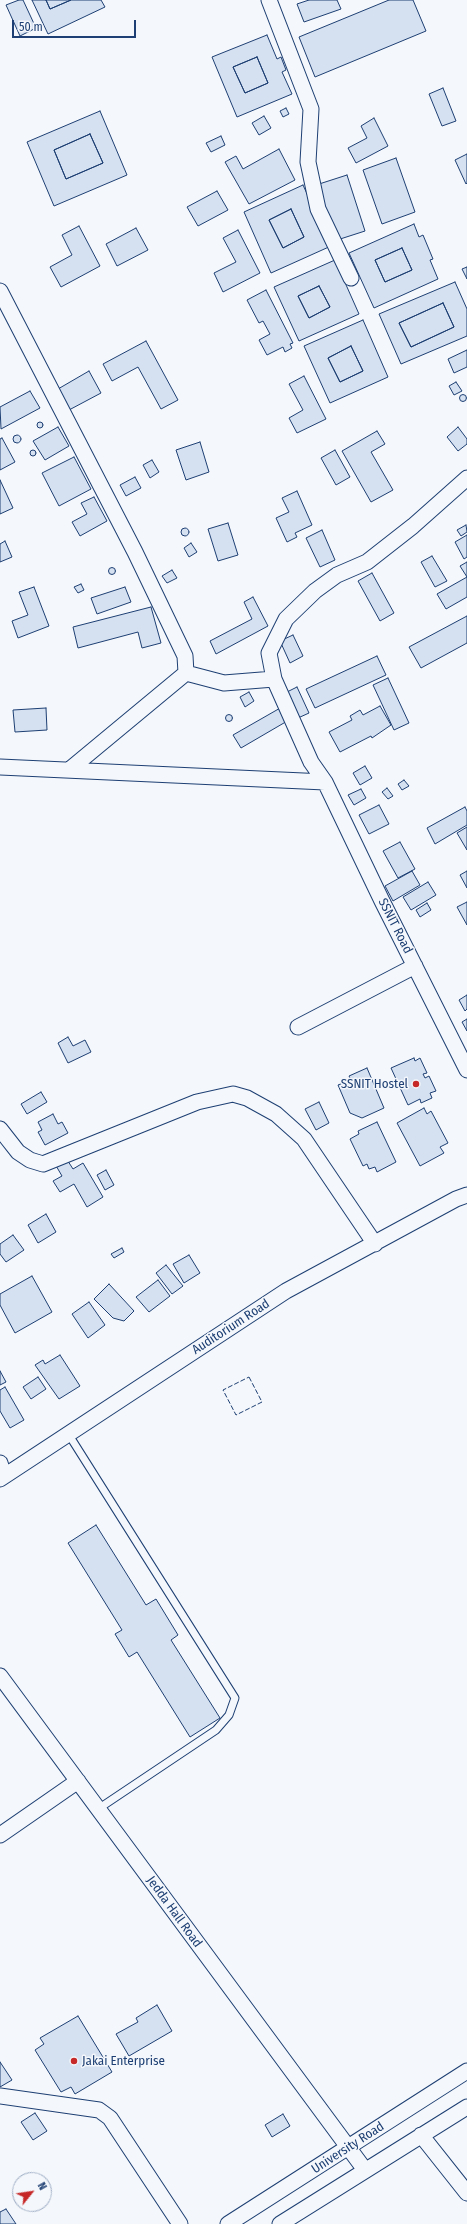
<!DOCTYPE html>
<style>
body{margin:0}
#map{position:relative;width:467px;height:2224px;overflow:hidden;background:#f4f7fb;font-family:"Fira Sans Condensed",sans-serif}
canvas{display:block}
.north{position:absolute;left:12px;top:2172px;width:40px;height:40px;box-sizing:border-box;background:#f4f7fb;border:1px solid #9eadc5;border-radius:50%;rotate:60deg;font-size:11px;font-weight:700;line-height:16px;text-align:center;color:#1d3f73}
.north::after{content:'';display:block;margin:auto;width:14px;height:18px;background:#c62828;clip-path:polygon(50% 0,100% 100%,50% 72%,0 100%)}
.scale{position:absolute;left:12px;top:20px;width:124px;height:18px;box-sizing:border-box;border:2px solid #1d3f73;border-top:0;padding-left:5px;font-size:12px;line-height:14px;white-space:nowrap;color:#1d3f73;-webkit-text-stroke:3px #f4f7fb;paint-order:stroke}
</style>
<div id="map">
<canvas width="467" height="2224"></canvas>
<div class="north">N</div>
<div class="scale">50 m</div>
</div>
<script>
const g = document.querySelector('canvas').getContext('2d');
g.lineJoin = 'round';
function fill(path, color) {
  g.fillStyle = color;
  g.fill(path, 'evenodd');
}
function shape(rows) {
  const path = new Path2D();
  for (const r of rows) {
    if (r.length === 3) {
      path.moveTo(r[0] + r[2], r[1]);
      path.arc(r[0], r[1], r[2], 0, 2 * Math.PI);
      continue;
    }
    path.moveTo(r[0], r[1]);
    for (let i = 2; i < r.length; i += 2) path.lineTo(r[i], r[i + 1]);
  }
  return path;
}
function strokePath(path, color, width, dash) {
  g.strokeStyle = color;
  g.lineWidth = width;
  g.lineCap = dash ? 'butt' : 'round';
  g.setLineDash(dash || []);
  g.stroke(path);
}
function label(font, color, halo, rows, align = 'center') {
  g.font = font + ' "Fira Sans Condensed",sans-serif';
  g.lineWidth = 3;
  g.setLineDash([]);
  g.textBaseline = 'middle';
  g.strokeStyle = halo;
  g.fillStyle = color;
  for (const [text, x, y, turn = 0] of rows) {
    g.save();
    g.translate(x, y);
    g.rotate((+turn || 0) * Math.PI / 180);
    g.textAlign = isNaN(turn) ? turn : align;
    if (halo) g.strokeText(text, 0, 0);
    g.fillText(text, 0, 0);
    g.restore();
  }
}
const building = shape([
 [19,0,23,0,36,28,20,36,6,5,19,0],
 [32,0,46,0,50,9,71,0,101,0,105,7,48,34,32,0],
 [46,0,71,0,50,9,46,0],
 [309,0,337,0,341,9,304,22,297,4,309,0],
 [389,0,413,0,426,31,315,77,299,37,389,0],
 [267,35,277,59,281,57,286,70,282,72,292,94,237,117,212,57,267,35],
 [257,57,268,83,245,93,233,67,257,57],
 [257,57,268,83,245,93,233,67,257,57],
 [443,88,456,121,442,126,429,94,443,88],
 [286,108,289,114,283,117,280,111,286,108],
 [100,111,127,175,54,206,27,142,100,111],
 [90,134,103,163,66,179,54,150,90,134],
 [264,116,271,128,259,135,252,123,264,116],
 [374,118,388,146,356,163,348,148,367,138,361,126,374,118],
 [90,134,103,163,66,179,54,150,90,134],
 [221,136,225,145,211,152,206,143,221,136],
 [279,149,295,180,249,204,225,162,236,156,243,169,279,149],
 [467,154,467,183,466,184,455,160,467,154],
 [396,158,415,212,382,224,363,170,396,158],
 [347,175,365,231,334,241,316,185,347,175],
 [303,185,331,246,271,273,244,212,303,185],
 [291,209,304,237,283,248,269,220,291,209],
 [217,191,228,210,198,226,187,207,217,191],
 [291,209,304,237,283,248,269,220,291,209],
 [414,224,419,237,423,235,433,259,430,260,438,279,374,308,349,253,414,224],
 [402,248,412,270,385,282,375,260,402,248],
 [79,226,100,266,61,287,50,267,72,255,62,235,79,226],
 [136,228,148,250,117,266,106,244,136,228],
 [238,230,260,273,223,292,214,273,236,262,223,238,238,230],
 [402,248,412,270,385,282,375,260,402,248],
 [335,260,359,314,299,341,274,287,335,260],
 [319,286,330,307,309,318,298,296,319,286],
 [467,267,467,279,462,269,467,267],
 [455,282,467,309,467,336,401,364,379,314,455,282],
 [443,303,454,327,411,347,399,323,443,303],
 [319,286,330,307,309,318,298,296,319,286],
 [266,290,293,343,290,344,292,348,285,352,283,347,267,355,259,340,270,334,263,321,259,323,247,300,266,290],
 [443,303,454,327,411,347,399,323,443,303],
 [363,320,388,377,330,403,304,346,363,320],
 [351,346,363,371,340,382,328,358,351,346],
 [146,341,178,400,161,409,138,367,112,381,103,364,146,341],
 [351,346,363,371,340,382,328,358,351,346],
 [467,350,467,367,454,373,448,359,467,350],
 [89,371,101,393,69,410,58,389,89,371],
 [304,376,326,419,297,433,289,418,303,410,289,384,304,376],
 [456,382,462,391,454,395,449,386,456,382],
 [30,391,40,408,1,429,0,407,30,391],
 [463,398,3.5],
 [40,425,3],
 [58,427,69,446,45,460,33,441,58,427],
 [458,427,467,439,467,444,458,451,447,437,458,427],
 [377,431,385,444,371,452,393,490,371,502,342,451,377,431],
 [17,439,4],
 [2,438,15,462,0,470,0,439,2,438],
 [200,442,209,472,186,480,176,450,200,442],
 [335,450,350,477,336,485,321,458,335,450],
 [33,453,3],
 [74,457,91,489,59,506,42,473,74,457],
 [152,460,159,472,150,478,143,465,152,460],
 [135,477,141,488,126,496,120,485,135,477],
 [0,480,13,508,0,514,0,480],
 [297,491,312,525,295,533,297,537,287,542,276,518,289,512,282,498,297,491],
 [94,497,107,521,80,536,72,522,87,514,81,503,94,497],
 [228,523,238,555,218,561,208,529,228,523],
 [466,525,467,532,461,536,457,530,466,525],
 [185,532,4],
 [322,530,335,560,320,567,306,538,322,530],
 [467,535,467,557,464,559,455,542,467,535],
 [5,541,12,557,0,562,0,544,5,541],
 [191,543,197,552,189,557,184,548,191,543],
 [432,556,447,581,435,587,421,562,432,556],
 [467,562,467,597,446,609,437,594,467,577,460,566,467,562],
 [112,571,3.5],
 [172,570,177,578,167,583,162,576,172,570],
 [372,573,394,613,380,621,358,581,372,573],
 [81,584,84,590,78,593,74,587,81,584],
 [34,587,49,626,18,638,12,621,28,615,19,592,34,587],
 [125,587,131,602,97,614,91,598,125,587],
 [253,597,268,626,216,654,210,641,252,619,244,602,253,597],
 [151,607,161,643,142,648,138,632,78,648,73,627,151,607],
 [467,616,467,643,421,668,409,647,467,616],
 [293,635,303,656,290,663,280,641,293,635],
 [377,656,386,675,315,708,306,689,377,656],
 [388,678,409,723,394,730,373,685,388,678],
 [297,687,309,713,298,718,287,692,297,687],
 [249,692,254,701,245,707,240,697,249,692],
 [380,706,391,725,372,738,371,736,340,752,329,732,352,720,350,716,360,710,363,715,380,706],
 [282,707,289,720,241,748,233,735,282,707],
 [46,708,47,730,15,732,13,710,46,708],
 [229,718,3.5],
 [365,766,372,778,360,785,353,773,365,766],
 [404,780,409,786,402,790,398,784,404,780],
 [387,788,393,796,388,799,382,792,387,788],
 [361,789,366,798,354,805,348,795,361,789],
 [379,805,389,824,369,834,359,815,379,805],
 [465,807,467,811,467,825,435,844,427,828,465,807],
 [467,827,467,850,457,833,467,827],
 [400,842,415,869,398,878,383,851,400,842],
 [412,871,420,885,393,901,385,886,412,871],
 [467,871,467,888,460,875,467,871],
 [428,882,436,895,411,910,403,897,428,882],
 [467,902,467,925,457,907,467,902],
 [427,903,431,910,420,917,416,910,427,903],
 [467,995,467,1009,465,1011,459,1000,467,995],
 [467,1019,467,1031,462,1022,467,1019],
 [68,1037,73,1046,85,1040,91,1052,68,1063,58,1043,68,1037],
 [414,1058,415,1061,420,1058,427,1073,423,1074,425,1078,429,1076,436,1091,430,1093,432,1098,421,1103,420,1099,408,1105,391,1068,414,1058],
 [367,1068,384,1108,362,1118,350,1113,338,1085,351,1080,349,1076,367,1068],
 [41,1092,47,1102,27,1114,21,1104,41,1092],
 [319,1102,329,1123,316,1130,305,1109,319,1102],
 [424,1108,427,1114,431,1111,448,1143,440,1147,444,1153,420,1166,397,1123,424,1108],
 [53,1114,58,1124,62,1122,68,1133,45,1145,38,1132,42,1130,38,1122,53,1114],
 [377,1122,396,1162,377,1172,375,1167,369,1169,367,1164,363,1166,350,1139,359,1134,358,1131,377,1122],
 [66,1158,73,1169,83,1163,103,1197,87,1207,74,1184,60,1192,53,1181,62,1176,55,1164,66,1158],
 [106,1170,114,1185,105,1190,97,1175,106,1170],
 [46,1214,56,1232,38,1243,28,1225,46,1214],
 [13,1235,24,1250,6,1262,0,1254,0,1244,13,1235],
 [122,1248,124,1252,114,1258,111,1254,122,1248],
 [189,1255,200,1273,184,1283,173,1264,189,1255],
 [166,1265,183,1286,172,1294,156,1273,166,1265],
 [32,1276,52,1312,15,1333,0,1305,0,1294,32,1276],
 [158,1280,170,1296,149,1312,136,1297,158,1280],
 [109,1284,134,1311,124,1321,113,1318,94,1299,109,1284],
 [89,1302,105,1325,88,1338,72,1314,89,1302],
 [60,1355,80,1386,59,1399,35,1365,43,1360,45,1364,60,1355],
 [0,1371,6,1382,0,1385,0,1371],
 [38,1377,46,1389,31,1399,23,1387,38,1377],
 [5,1387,24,1420,10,1428,0,1411,0,1390,5,1387],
 [96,1525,146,1605,156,1599,178,1635,171,1640,220,1718,190,1737,137,1652,129,1657,115,1634,122,1630,68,1543,96,1525],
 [157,2005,172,2031,129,2056,116,2034,138,2022,136,2018,157,2005],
 [78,2016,112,2072,75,2094,71,2087,61,2092,35,2050,44,2044,40,2038,78,2016],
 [0,2062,12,2080,0,2087,0,2062],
 [35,2113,47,2131,33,2140,21,2122,35,2113],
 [283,2114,290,2126,272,2137,265,2125,283,2114],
 [6,2209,16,2224,0,2224,0,2212,6,2209]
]);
fill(building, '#d5e0f0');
strokePath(building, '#1d3f73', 1);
const service = shape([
 [69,1435,235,1698,229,1715,216,1730,98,1809]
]);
const minor = shape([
 [269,0,311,109,308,162,318,209,351,278],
 [0,291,135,552,185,656,186,673],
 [467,478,413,526,367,562,337,575,315,591,286,619,269,653,274,679,311,762,325,782,382,901,467,1070],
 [186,673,224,683,274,679],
 [0,767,325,782],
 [69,770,186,673],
 [298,1027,415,966],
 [0,1129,18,1152,30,1160,43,1164,197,1102,233,1094,247,1098,276,1114,304,1139,375,1244],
 [0,1463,4,1476],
 [0,1479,286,1291,456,1199,467,1195],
 [0,1676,365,2170],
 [0,1835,78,1781],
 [0,2096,99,2110,110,2118,180,2224],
 [421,2135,467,2193],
 [228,2224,467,2071],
 [280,2224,467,2107]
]);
strokePath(service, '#1d3f73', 9);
strokePath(minor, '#1d3f73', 17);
strokePath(service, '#f4f7fb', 7);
strokePath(minor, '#f4f7fb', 15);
strokePath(shape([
 [249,1377,262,1402,236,1415,223,1390,249,1377]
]), '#1d3f73', 1, [5, 2]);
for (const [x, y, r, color] of [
 [416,1084,4,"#c62828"],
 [74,2061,4,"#c62828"]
]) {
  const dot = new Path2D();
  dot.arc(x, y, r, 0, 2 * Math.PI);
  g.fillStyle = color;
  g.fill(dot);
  strokePath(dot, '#f4f7fb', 1.5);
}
label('13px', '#1d3f73', '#f4f7fb', [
 ["SSNIT Road",395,926,63],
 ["Auditorium Road",231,1327,-33],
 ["Jedda Hall Road",174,1912,54],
 ["University Road",348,2148,-33]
]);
label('13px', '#1d3f73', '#f4f7fb', [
 ["SSNIT Hostel",408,1084],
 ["Jakai Enterprise",82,2061,"left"]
], 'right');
</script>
